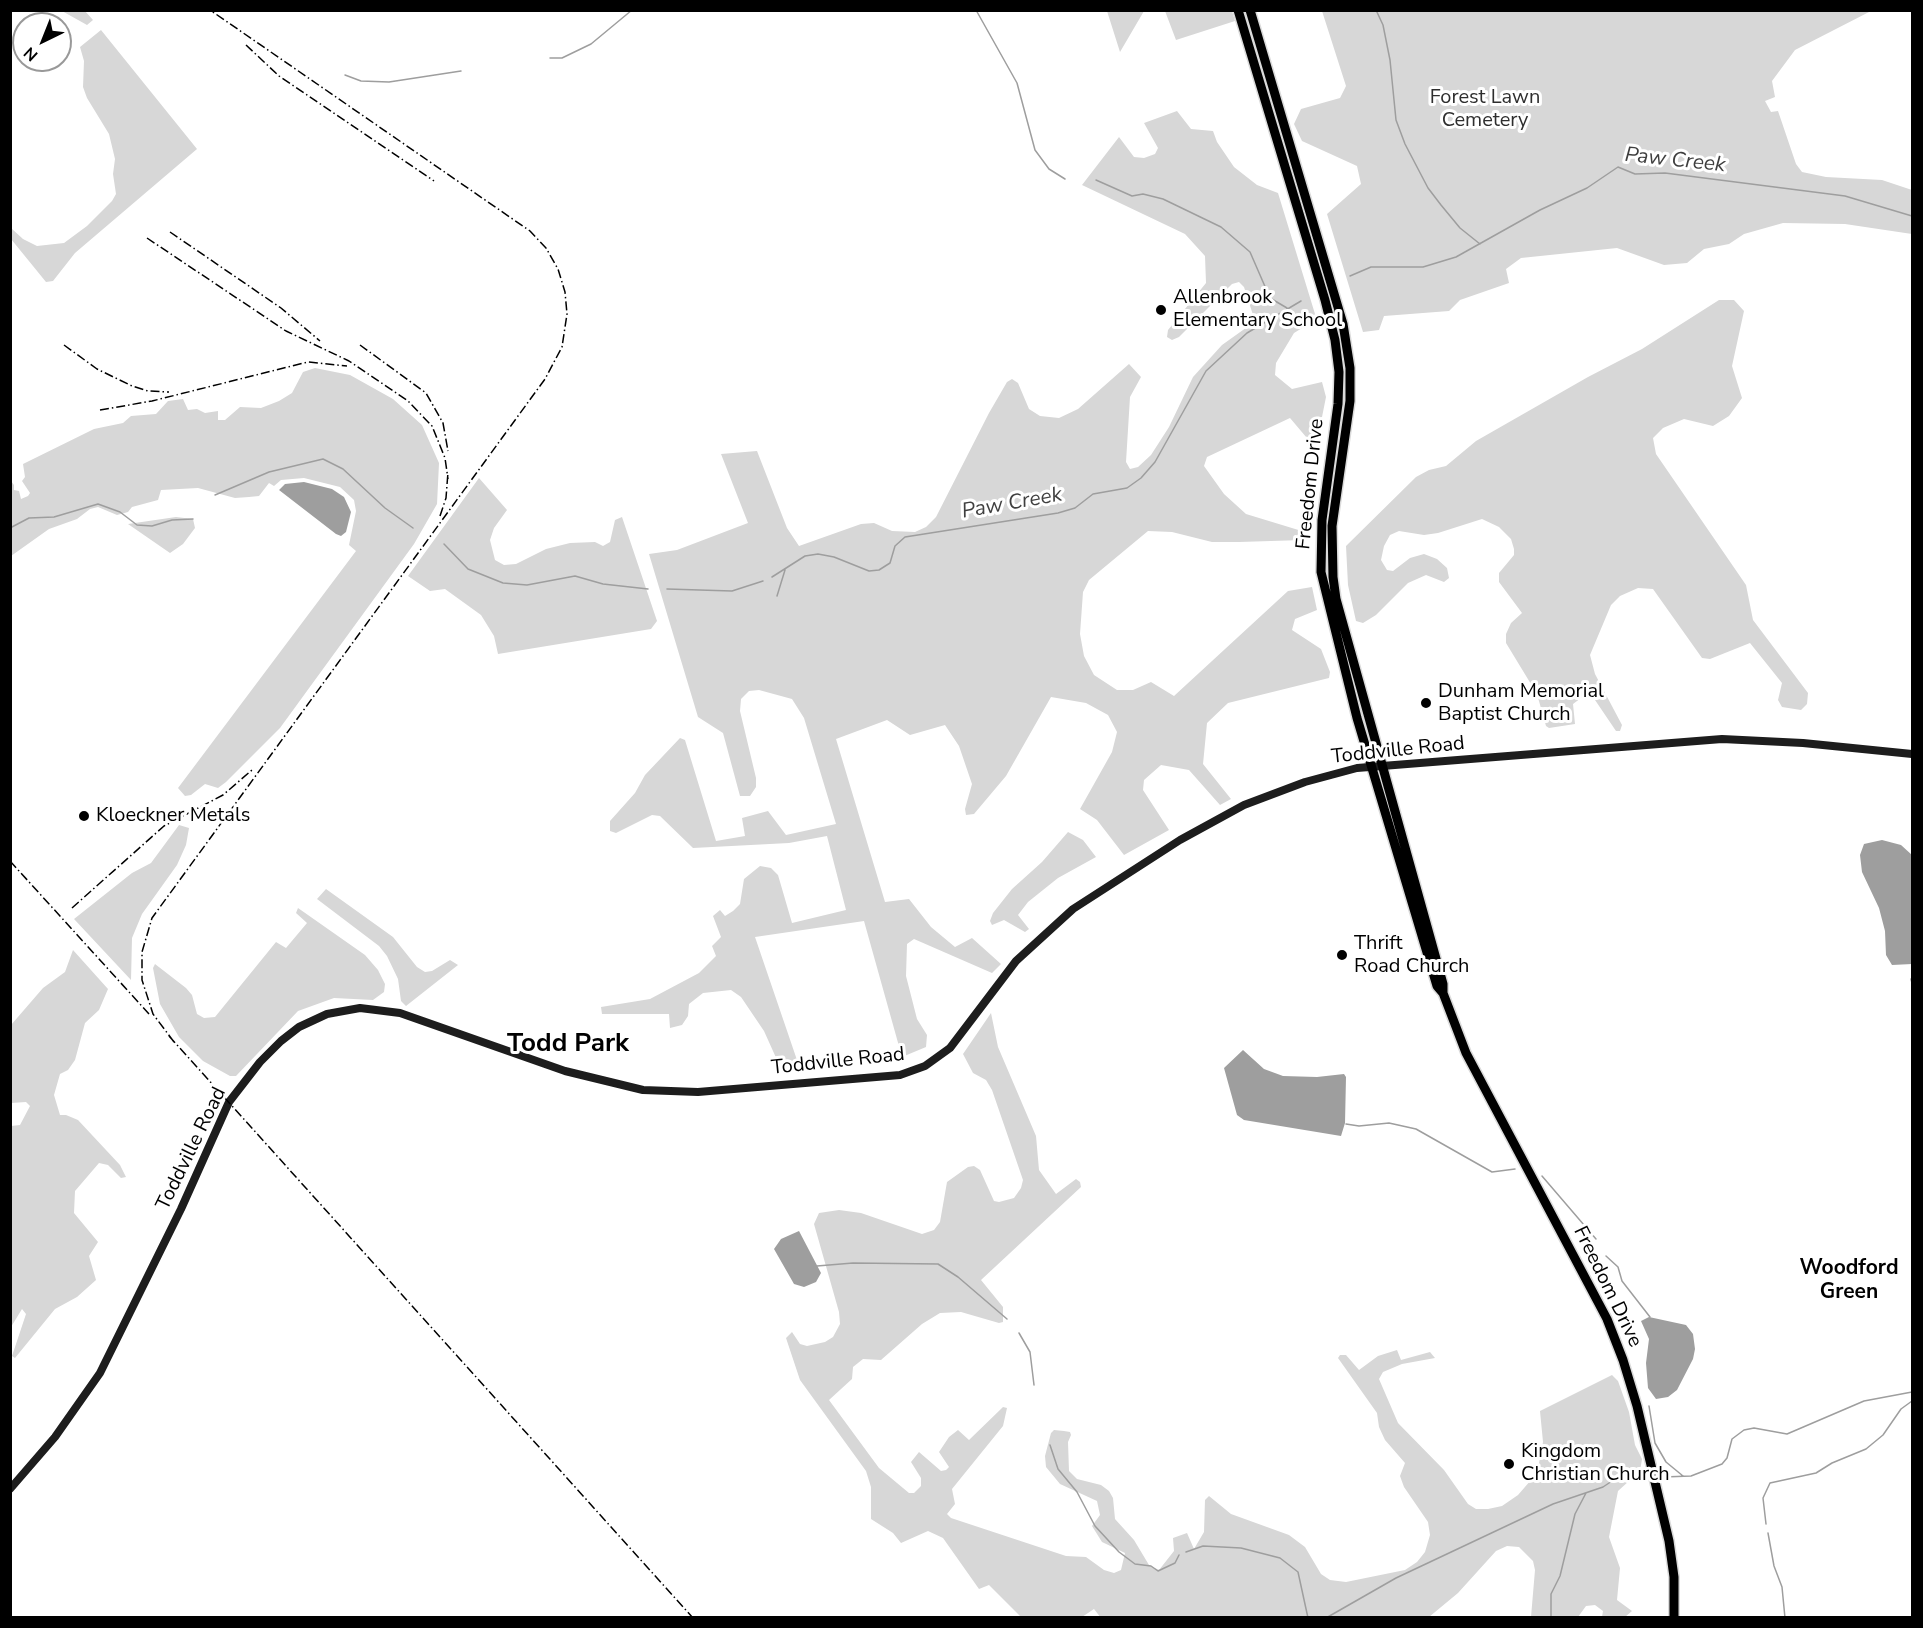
<!DOCTYPE html>
<style>
body{margin:0}
#map{position:relative;width:1923px;height:1628px;overflow:hidden;background:#fff;font-family:"Nunito Sans",sans-serif}
canvas{display:block}
.frame{position:absolute;inset:0;border:12px solid #000;pointer-events:none}
.north{position:absolute;left:12px;top:12px;width:60px;height:60px;box-sizing:border-box;background:#fff;border:2px solid #999;border-radius:50%;rotate:223deg;font-size:16px;font-weight:700;line-height:24px;text-align:center;color:#000}
.north::after{content:'';display:block;margin:auto;width:21px;height:27px;background:#000;clip-path:polygon(50% 0,100% 100%,50% 72%,0 100%)}
</style>
<div id="map">
<canvas width="1923" height="1628"></canvas>
<div class="frame"></div>
<div class="north">N</div>
</div>
<script>
const g = document.querySelector('canvas').getContext('2d');
g.lineJoin = 'round';
function fill(path, color) {
  g.fillStyle = color;
  g.fill(path, 'evenodd');
}
function shape(rows) {
  const path = new Path2D();
  for (const r of rows) {
    path.moveTo(r[0], r[1]);
    for (let i = 2; i < r.length; i += 2) path.lineTo(r[i], r[i + 1]);
  }
  return path;
}
function strokePath(path, color, width, dash) {
  g.strokeStyle = color;
  g.lineWidth = width;
  g.lineCap = dash ? 'butt' : 'round';
  g.setLineDash(dash || []);
  g.stroke(path);
}
function label(font, color, halo, rows, align = 'center') {
  g.font = font + ' "Nunito Sans",sans-serif';
  g.lineWidth = 6;
  g.setLineDash([]);
  g.textBaseline = 'middle';
  g.strokeStyle = halo;
  g.fillStyle = color;
  for (const [text, x, y, turn = 0] of rows) {
    g.save();
    g.translate(x, y);
    g.rotate((+turn || 0) * Math.PI / 180);
    g.textAlign = isNaN(turn) ? turn : align;
    if (halo) g.strokeText(text, 0, 0);
    g.fillText(text, 0, 0);
    g.restore();
  }
}
fill(shape([
 [62,11,85,11,93,20,87,25],
 [1107,11,1144,11,1120,52],
 [1165,11,1232,11,1235,21,1176,40],
 [1322,11,1871,11,1795,50,1772,81,1775,97,1765,101,1771,112,1778,111,1796,164,1802,172,1826,177,1882,180,1912,190,1912,234,1845,224,1783,223,1744,234,1729,244,1704,249,1687,263,1664,265,1617,248,1521,258,1506,269,1509,283,1460,300,1449,311,1384,316,1379,330,1363,332,1327,214,1361,184,1357,166,1302,141,1294,124,1301,109,1340,98,1346,86],
 [101,30,197,149,75,253,53,281,46,282,11,239,11,228,23,239,37,246,64,243,87,226,112,201,116,194,113,174,115,159,109,134,87,98,83,87,84,61,80,47],
 [1177,111,1191,129,1213,131,1217,142,1234,167,1257,185,1278,193,1315,314,1312,322,1294,333,1276,363,1275,375,1292,389,1322,382,1326,397,1317,442,1312,444,1290,418,1207,457,1204,466,1224,494,1246,514,1305,532,1303,540,1239,542,1212,542,1172,532,1148,531,1089,580,1083,592,1080,634,1084,656,1094,675,1117,690,1133,690,1151,682,1174,696,1288,591,1312,587,1317,610,1295,619,1292,630,1321,649,1330,672,1329,678,1228,703,1207,723,1203,764,1231,799,1220,805,1189,770,1161,765,1144,780,1143,790,1169,830,1124,855,1097,820,1080,809,1112,752,1117,732,1108,715,1086,703,1051,697,1006,776,974,814,966,815,965,809,972,784,959,746,945,725,910,735,887,720,836,739,885,902,909,899,931,927,955,947,972,938,1001,964,992,973,914,939,907,944,906,976,917,1019,927,1035,926,1047,902,1057,864,921,755,937,798,1063,788,1072,782,1071,764,1031,741,997,731,990,703,993,689,1004,688,1016,682,1025,670,1028,669,1014,602,1014,601,1007,650,999,699,973,716,956,712,946,721,937,713,916,720,910,725,916,733,911,740,904,744,879,760,866,771,868,778,875,792,923,846,910,827,836,789,843,693,848,660,816,652,815,616,833,610,831,610,821,635,793,645,775,680,738,685,740,716,841,745,836,742,818,768,811,786,835,836,824,804,718,792,699,759,690,749,691,741,699,740,711,756,778,756,787,750,796,740,796,723,733,698,717,649,554,677,550,748,523,721,454,757,451,787,528,799,546,861,524,874,523,892,531,915,532,926,527,936,517,989,413,1007,382,1012,379,1018,383,1029,409,1040,416,1059,418,1078,409,1129,364,1141,377,1130,397,1126,462,1130,469,1138,467,1151,455,1169,427,1193,377,1222,345,1250,325,1254,318,1244,287,1239,282,1232,284,1179,337,1172,340,1167,337,1168,330,1206,283,1205,256,1185,234,1082,185,1119,137,1134,157,1144,158,1155,154,1158,148,1144,123],
 [1719,300,1734,300,1744,311,1732,366,1742,398,1729,416,1713,426,1684,419,1663,428,1653,438,1656,454,1746,585,1753,620,1808,693,1807,704,1801,710,1782,707,1778,700,1782,683,1750,643,1710,659,1702,658,1653,589,1638,588,1620,596,1611,605,1590,655,1595,674,1622,725,1620,731,1616,731,1595,700,1585,695,1573,704,1575,724,1549,728,1546,726,1537,694,1506,643,1506,634,1511,623,1522,613,1499,582,1499,573,1514,555,1514,549,1511,539,1499,527,1482,519,1438,533,1424,535,1399,531,1390,535,1384,546,1381,560,1387,570,1393,571,1410,558,1424,554,1437,559,1447,568,1449,578,1444,582,1426,575,1408,583,1376,615,1363,623,1356,621,1348,585,1346,546,1416,477,1429,470,1446,466,1476,441,1588,377,1642,349],
 [315,368,350,375,393,399,422,425,439,463,437,504,414,544,280,728,226,782,218,788,205,784,191,795,185,796,178,788,356,551,349,545,356,511,354,500,340,487,304,478,281,480,274,486,269,483,259,496,249,497,235,498,198,488,161,490,158,500,132,507,128,512,117,515,98,507,90,509,77,519,49,529,11,556,11,481,14,485,14,490,19,491,21,499,28,496,30,493,22,481,25,477,23,464,94,429,123,423,131,416,156,414,168,401,183,399,188,410,197,409,205,413,218,411,218,420,225,420,240,407,261,408,279,401,292,393,303,372],
 [479,478,507,510,494,528,490,540,495,560,504,565,516,564,546,549,570,543,595,542,603,546,610,542,615,520,622,517,657,621,651,629,498,654,494,636,481,615,445,589,430,591,408,576],
 [176,517,193,519,195,528,183,544,170,553,128,524],
 [179,825,189,828,186,845,177,865,142,914,132,938,131,980,74,919,132,873,151,863],
 [1068,832,1083,840,1096,857,1058,878,1028,902,1018,915,1029,929,1025,932,1004,920,992,925,990,921,993,913,1012,889,1042,862],
 [326,889,393,937,417,967,425,972,432,971,450,960,458,965,406,1006,401,1001,398,979,387,956,379,946,317,899],
 [298,908,365,955,378,970,385,984,384,992,373,1000,334,998,298,1011,236,1076,230,1076,203,1061,179,1037,160,1004,153,968,155,964,186,988,192,995,197,1014,204,1018,215,1017,276,942,286,948,307,923,296,913],
 [73,950,108,989,99,1010,85,1023,75,1060,68,1070,60,1074,54,1095,60,1115,66,1115,78,1120,120,1165,126,1177,121,1178,108,1165,99,1163,75,1191,74,1213,98,1242,89,1256,96,1280,77,1297,55,1309,15,1358,12,1356,26,1314,22,1309,11,1327,11,1126,20,1125,30,1106,26,1102,11,1103,11,1025,43,988,65,972],
 [991,1013,998,1047,1036,1136,1039,1170,1056,1194,1076,1179,1080,1182,1081,1187,981,1280,1003,1307,1003,1322,999,1323,961,1312,940,1313,922,1324,881,1360,863,1359,853,1367,852,1379,829,1400,879,1468,909,1493,914,1493,921,1486,921,1478,911,1462,919,1452,941,1471,946,1470,949,1467,939,1452,949,1437,958,1430,969,1440,1003,1407,1007,1408,1003,1426,952,1489,955,1504,947,1514,951,1518,1066,1556,1086,1557,1104,1570,1114,1573,1121,1570,1125,1553,1102,1542,1092,1526,1100,1515,1097,1501,1060,1484,1046,1467,1045,1456,1051,1433,1054,1430,1064,1431,1070,1432,1071,1435,1068,1442,1069,1471,1077,1479,1101,1485,1109,1491,1113,1498,1115,1519,1134,1540,1149,1565,1159,1570,1174,1551,1173,1538,1187,1533,1194,1549,1204,1532,1205,1500,1209,1496,1231,1514,1289,1535,1305,1547,1321,1574,1330,1580,1346,1582,1405,1570,1417,1562,1425,1552,1430,1535,1428,1522,1404,1487,1400,1476,1405,1463,1385,1440,1379,1427,1377,1413,1338,1358,1340,1355,1346,1355,1359,1370,1378,1356,1397,1350,1401,1360,1430,1352,1435,1358,1402,1364,1383,1372,1379,1379,1398,1423,1444,1470,1468,1504,1476,1509,1488,1509,1502,1506,1518,1495,1531,1480,1539,1463,1543,1442,1540,1411,1612,1375,1618,1381,1629,1412,1635,1445,1642,1459,1640,1471,1618,1491,1609,1537,1620,1568,1617,1600,1632,1611,1625,1617,1602,1617,1603,1611,1595,1605,1586,1606,1578,1617,1531,1617,1535,1570,1533,1561,1519,1547,1507,1546,1496,1551,1458,1593,1429,1617,1101,1618,1094,1609,1082,1617,1021,1617,989,1585,979,1589,943,1538,928,1531,901,1543,893,1533,871,1519,871,1487,866,1471,800,1380,786,1338,792,1332,800,1344,807,1346,825,1342,833,1337,840,1324,839,1312,814,1224,819,1213,839,1210,861,1213,922,1234,934,1230,940,1222,947,1182,968,1167,974,1166,980,1170,994,1201,999,1202,1014,1198,1021,1188,1023,1180,992,1090,986,1080,973,1073,963,1054]
]), '#d7d7d7');
fill(shape([
 [304,482,332,489,344,497,351,512,346,532,341,536,336,534,279,490,285,484],
 [1882,840,1901,845,1912,855,1912,964,1892,965,1886,955,1885,931,1879,908,1862,872,1860,855,1864,844],
 [1243,1050,1264,1069,1283,1076,1317,1077,1344,1074,1346,1077,1345,1123,1341,1136,1244,1120,1237,1115,1224,1068],
 [799,1231,821,1273,816,1282,804,1287,794,1284,774,1249,781,1239],
 [1649,1317,1686,1325,1693,1334,1695,1349,1693,1359,1677,1390,1668,1397,1656,1399,1648,1388,1646,1363,1649,1339,1641,1321]
]), '#9e9e9e');
strokePath(shape([
 [976,10,1017,83,1035,150,1049,169,1065,179],
 [1376,10,1383,25,1390,60,1396,120,1405,144,1428,188,1441,205,1460,228,1480,244],
 [550,58,562,58,591,44,632,10],
 [345,75,361,81,389,82,461,71],
 [1096,180,1132,196,1143,194,1163,199,1221,227,1250,252,1270,298,1287,308],
 [1350,276,1371,267,1423,267,1456,257,1540,210,1587,188,1618,167,1635,174,1665,173,1845,196,1912,216],
 [215,495,269,472,323,459,343,469,385,508,413,528],
 [10,528,29,518,54,517,98,504,120,512,137,525,152,526,172,520,193,519],
 [444,544,468,569,503,583,527,585,575,576,603,584,648,589],
 [772,577,805,556,818,554,834,557,869,571,879,570,890,563,895,546,905,537,1058,513,1075,508,1093,494,1127,488,1141,478,1155,462,1206,371,1247,333,1301,301],
 [667,589,732,591,763,581],
 [777,596,785,570],
 [1911,979,1912,983],
 [1346,1124,1359,1126,1389,1123,1416,1129,1492,1172,1515,1169],
 [1542,1176,1596,1239],
 [1606,1256,1618,1267,1622,1281,1650,1317],
 [817,1266,853,1263,938,1264,958,1277,1007,1319],
 [1019,1333,1030,1352,1034,1385],
 [1649,1406,1655,1443,1666,1462,1683,1476],
 [1050,1445,1058,1469,1077,1492,1095,1526,1119,1552,1135,1564,1151,1566,1158,1571,1175,1563,1179,1555],
 [1663,1477,1691,1476,1722,1464,1727,1458,1732,1439,1744,1430,1754,1428,1787,1434,1864,1401,1912,1392],
 [1766,1524,1763,1498,1770,1483,1816,1473,1832,1463,1866,1449,1883,1435,1901,1409,1912,1401],
 [1768,1533,1774,1566,1782,1587,1785,1618],
 [1186,1552,1203,1546,1241,1548,1280,1558,1298,1572,1308,1618],
 [1326,1618,1396,1578,1553,1504,1603,1487,1618,1477,1648,1476],
 [1551,1618,1551,1594,1560,1576,1575,1514,1586,1493]
]), '#9e9e9e', 1.5);
const primary = shape([
 [1238,10,1325,300,1335,340,1339,372,1338,404,1322,520,1321,572,1357,718,1437,986,1443,993,1466,1053,1607,1319,1623,1360,1637,1406,1669,1541,1674,1577,1674,1618],
 [1250,10,1343,324,1350,368,1350,401,1332,526,1333,577,1336,599,1443,984,1443,993]
]);
strokePath(primary, '#dbdbdb', 12);
strokePath(shape([
 [10,1489,55,1437,100,1373,181,1209,229,1102,260,1062,281,1041,299,1027,327,1014,360,1008,400,1013,565,1071,643,1090,698,1092,900,1075,925,1066,950,1048,1016,961,1073,909,1180,840,1244,805,1305,782,1357,768,1722,739,1803,743,1912,754]
]), '#1d1d1d', 8);
strokePath(primary, '#000', 9);
strokePath(shape([
 [246,45,279,76,434,181],
 [170,232,281,308,320,341],
 [147,238,286,331,349,361,408,401,432,426,445,458,448,479],
 [64,345,97,369,132,386,148,391,169,392],
 [360,345,426,393,443,423,448,451],
 [100,410,152,401,308,362,347,366],
 [440,516,446,498,448,472],
 [10,861,149,1014],
 [72,908,164,826,223,795,252,770],
 [169,1036,693,1618],
 [174,1042,153,1014,142,980,142,952,152,918,545,379,562,347,567,314,565,292,558,269,546,248,530,231,210,10]
]), '#000', 1.5, [9, 3, 1.5, 3]);
for (const [x, y, r, color] of [
 [1161,310,6,"#000"],
 [1426,703,6,"#000"],
 [84,816,6,"#000"],
 [1342,955,6,"#000"],
 [1509,1464,6,"#000"]
]) {
  const dot = new Path2D();
  dot.arc(x, y, r, 0, 2 * Math.PI);
  g.fillStyle = color;
  g.fill(dot);
  strokePath(dot, '#fff', 2);
}
label('20px', '#2e2e2e', '#fff', [
 ["Forest Lawn",1485,98],
 ["Cemetery",1485,121]
]);
label('20px', '#000', '#fff', [
 ["Allenbrook",1173,298],
 ["Elementary School",1173,321],
 ["Dunham Memorial",1438,692],
 ["Baptist Church",1438,715],
 ["Kloeckner Metals",96,816],
 ["Thrift",1354,944],
 ["Road Church",1354,967],
 ["Kingdom",1521,1452],
 ["Christian Church",1521,1475]
], 'left');
label('20px', '#000', '#fff', [
 ["Freedom Drive",1311,484,-84],
 ["Toddville Road",1398,751,-6],
 ["Toddville Road",838,1062,-6],
 ["Toddville Road",192,1149,-64],
 ["Freedom Drive",1607,1287,64]
]);
label('italic 21px', '#3f3f3f', '#fff', [
 ["Paw Creek",1675,161,6],
 ["Paw Creek",1012,504,-10]
]);
label('bold 21px', '#000', '#fff', [
 ["Woodford",1849,1269],
 ["Green",1849,1293]
]);
label('bold 26px', '#000', '#fff', [
 ["Todd Park",568,1045]
]);
</script>
